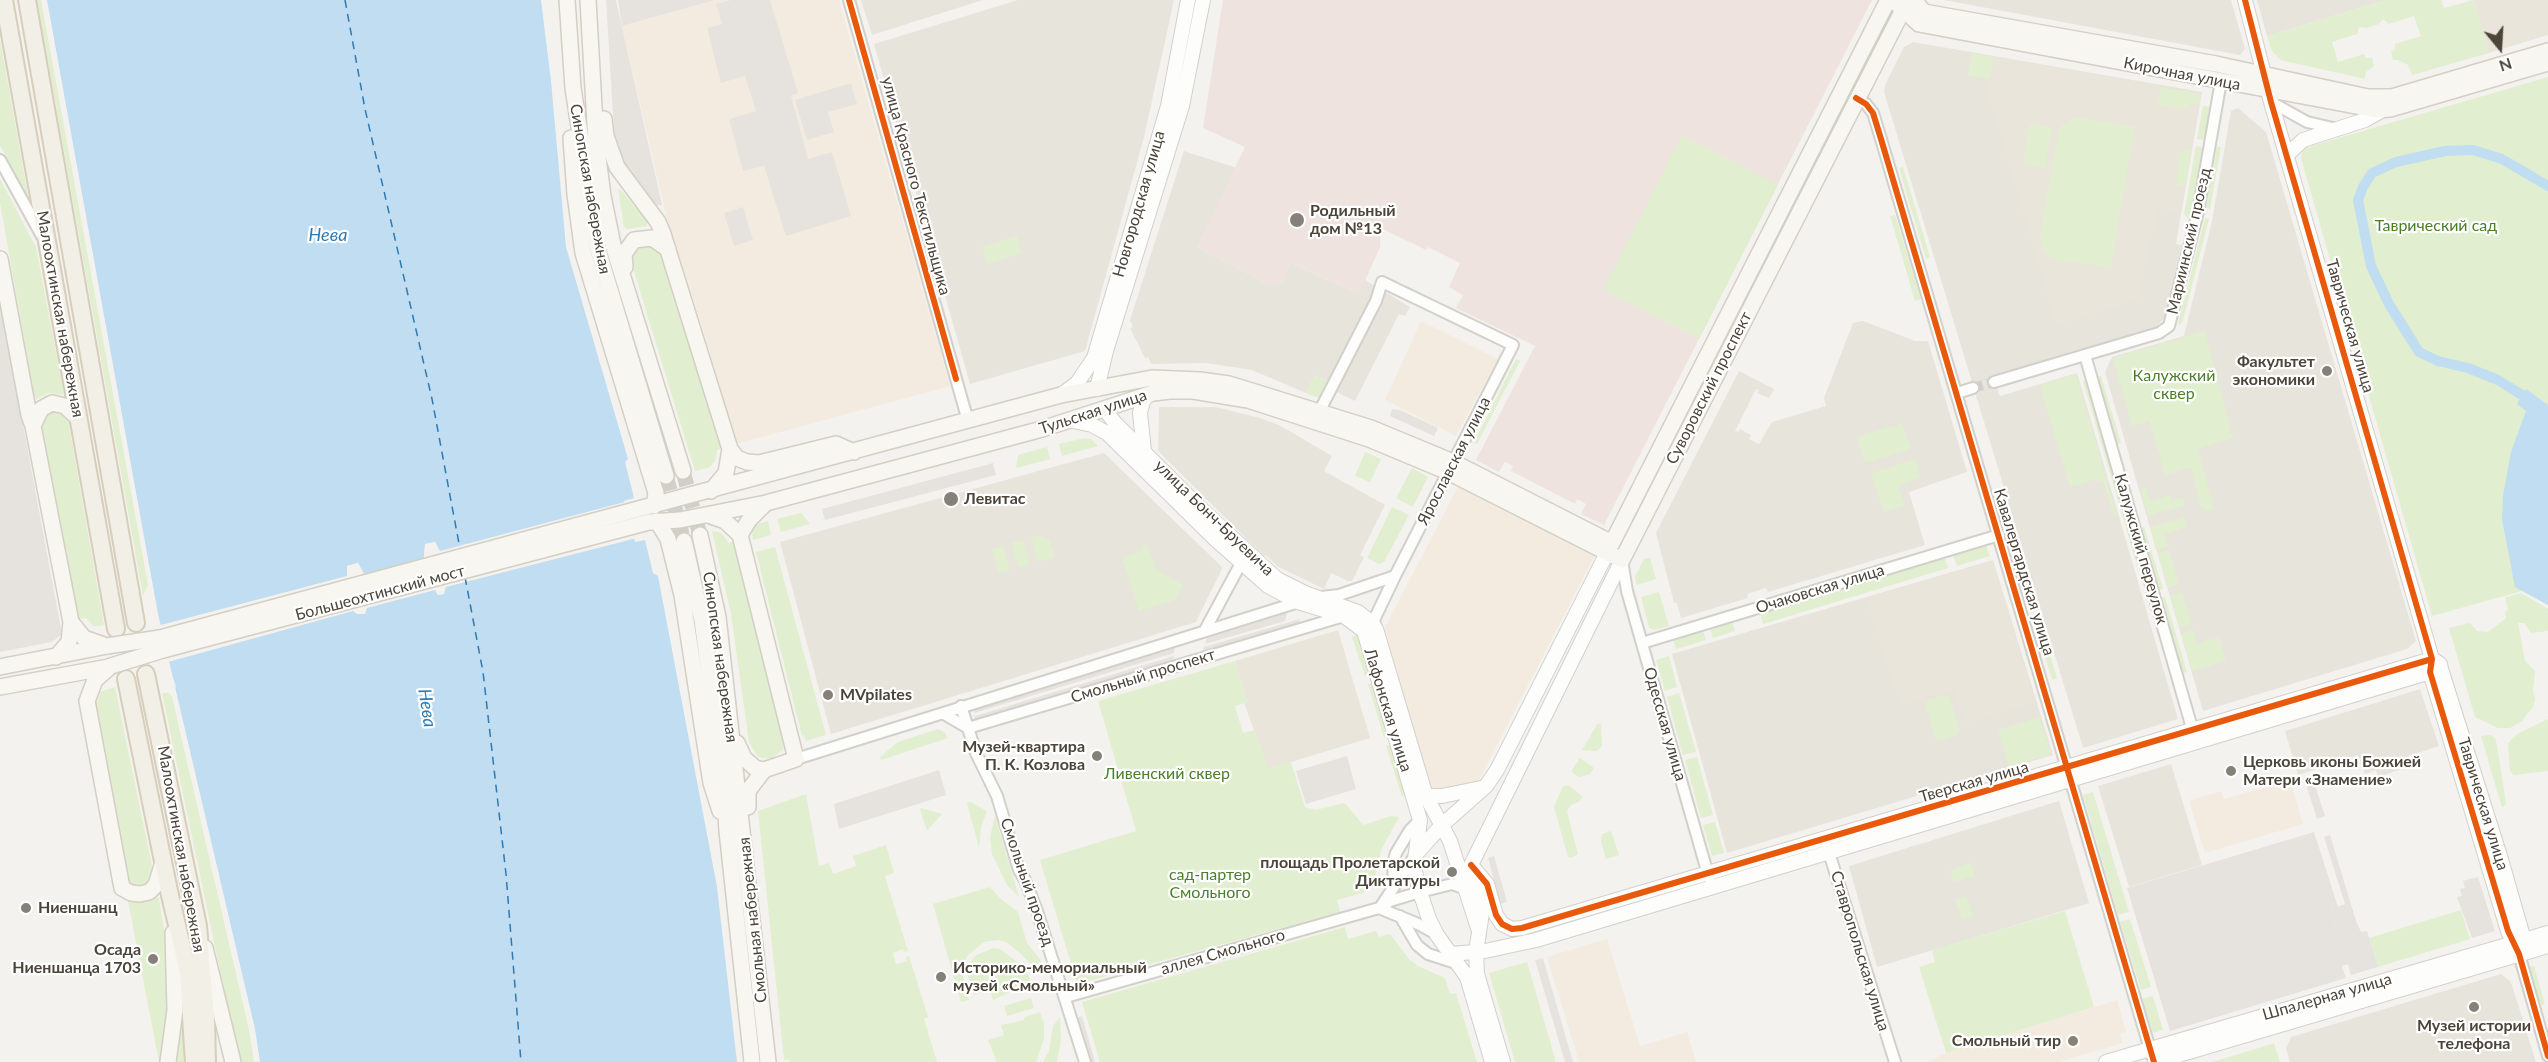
<!DOCTYPE html>
<meta charset="utf-8">
<style>
body{margin:0}
#map{position:relative;width:2548px;height:1062px;overflow:hidden;background:#f4f2ee;font-family:Lato,sans-serif}
canvas{display:block}
.north{position:absolute;left:2470px;top:18px;width:60px;height:60px;-webkit-text-stroke:4px #fff;paint-order:stroke;rotate:162deg;font-size:16px;font-weight:700;line-height:24px;text-align:center;color:#4b4439}
.north::after{content:'';display:block;margin:auto;width:21px;height:27px;background:#4b4439;clip-path:polygon(50% 0,100% 100%,50% 72%,0 100%)}
</style>
<div id="map">
<canvas width="2548" height="1062"></canvas>
<div class="north">N</div>
</div>
<script>
const g = document.querySelector('canvas').getContext('2d');
g.lineJoin = 'round';
function fill(path, color) {
  g.fillStyle = color;
  g.fill(path, 'evenodd');
}
function shape(rows) {
  const path = new Path2D();
  for (const r of rows) {
    path.moveTo(r[0], r[1]);
    for (let i = 2; i < r.length; i += 2) path.lineTo(r[i], r[i + 1]);
  }
  return path;
}
function strokePath(path, color, width, dash) {
  g.strokeStyle = color;
  g.lineWidth = width;
  g.lineCap = dash ? 'butt' : 'round';
  g.setLineDash(dash || []);
  g.stroke(path);
}
function label(font, color, halo, rows, align = 'center') {
  g.font = font + ' Lato,sans-serif';
  g.lineWidth = 4.5;
  g.setLineDash([]);
  g.textBaseline = 'middle';
  g.strokeStyle = halo;
  g.fillStyle = color;
  for (const [text, x, y, turn = 0] of rows) {
    g.save();
    g.translate(x, y);
    g.rotate((+turn || 0) * Math.PI / 180);
    g.textAlign = isNaN(turn) ? turn : align;
    if (halo) g.strokeText(text, 0, 0);
    g.fillText(text, 0, 0);
    g.restore();
  }
}
fill(shape([
 [861,0,983,0,872,35],
 [1018,0,1174,0,1144,137,1085,351,970,384,874,44],
 [1944,0,2231,0,2245,49,2240,55],
 [2257,0,2386,0,2267,36],
 [1913,42,2202,92,2176,244,2182,245,2165,318,2153,329,1993,377,2000,396,2077,373,2178,719,2083,748,1884,92,1885,85,1904,47],
 [2238,108,2266,132,2416,641,2407,649,2203,711,2105,372,2112,357,2184,336,2212,221,2231,111],
 [1184,151,1237,168,1197,247,1266,283,1291,263,1357,293,1365,280,1410,307,1405,316,1399,314,1355,401,1337,392,1327,381,1315,375,1306,393,1252,370,1206,363,1151,364,1148,357,1145,358,1130,328,1133,327,1130,320],
 [1863,321,1915,341,1928,341,1967,472,1909,492,1925,545,1768,592,1766,588,1747,594,1748,598,1681,618,1677,603,1674,603,1656,533,1739,371,1774,389,1769,398,1757,393,1759,390,1756,389,1735,431,1738,432,1740,429,1751,435,1749,439,1759,444,1772,422,1826,406,1824,398,1853,323],
 [1159,407,1216,407,1260,418,1279,425,1332,456,1324,471,1385,505,1360,555,1364,557,1352,581,1348,581,1331,573,1324,589,1277,566,1266,555,1264,556,1158,451],
 [1104,453,1221,566,1222,569,1196,622,831,734,780,542],
 [1993,560,2053,755,1727,853,1672,654],
 [2420,689,2439,746,2408,756,2411,766,2378,777,2376,770,2365,774,2358,755,2298,775,2285,731],
 [2171,764,2202,865,2129,887,2098,786],
 [2059,801,2089,903,1877,967,1849,866],
 [2501,974,2511,982,2536,1062,2290,1062,2286,1049,2291,1037]
]), '#e7e4dc');
fill(shape([
 [715,0,839,0,950,386,736,444,706,339,666,215,622,26],
 [1421,321,1498,359,1456,436,1385,400],
 [1459,485,1596,553,1479,780,1476,783,1441,790,1434,789,1428,784,1383,631],
 [2290,780,2303,824,2205,853,2189,801,2221,791,2224,799],
 [1607,939,1640,1046,1687,1032,1696,1062,1579,1062,1547,957],
 [2117,1000,2126,1032,2120,1034,2123,1043,2058,1062,1927,1062,1946,1053]
]), '#f3ebdf');
fill(shape([
 [618,0,715,0,622,26],
 [0,301,62,634,52,642,0,652],
 [2314,832,2338,907,2331,909,2348,964,2342,966,2346,978,2170,1031,2127,888]
]), '#e6e2de');
fill(shape([
 [2474,0,2548,0,2548,35,2489,53],
 [1971,53,2201,94,2181,213,2159,208,2137,300,2056,325,1984,79,1968,76],
 [1993,561,2035,702,1966,723,1955,690,1904,705,1900,694,1897,695,1866,599],
 [1338,630,1370,738,1268,769,1244,703,1247,702,1235,661]
]), '#eae5da');
fill(shape([
 [1223,0,1872,0,1604,525,1581,514,1586,504,1577,499,1575,504,1511,471,1513,466,1505,462,1499,472,1476,460,1535,346,1456,308,1463,295,1449,287,1460,263,1428,247,1426,250,1381,228,1380,247,1361,290,1357,293,1291,263,1282,286,1266,283,1197,247,1245,147,1203,128]
]), '#eee3df');
fill(shape([
 [37,0,41,0,148,585,143,596],
 [2386,0,2441,0,2444,8,2474,0,2489,53,2412,75,2408,65,2398,60,2393,60,2391,52,2395,49,2395,44,2421,36,2414,16,2389,24,2383,19,2379,24,2366,28,2359,27,2357,34,2332,42,2338,62,2364,54,2366,58,2372,58,2374,66,2366,72,2365,79,2281,60,2272,51,2267,36],
 [0,39,29,201,0,145],
 [1971,53,1993,57,1990,79,1968,76],
 [2548,77,2548,605,2522,591,2432,616,2301,158,2302,151,2308,147],
 [2161,87,2201,94,2199,105,2189,103,2188,110,2157,105],
 [2203,106,2210,107,2205,140,2197,139],
 [2082,118,2135,127,2111,268,2057,260,2048,256,2042,248,2040,237,2058,132,2063,124,2072,119],
 [2030,123,2052,128,2045,168,2023,164],
 [1682,135,1778,185,1699,339,1603,290],
 [2196,146,2203,148,2190,221,2184,214],
 [2217,147,2221,147,2210,209,2206,208],
 [2186,149,2191,151,2185,186,2179,186,2176,179,2180,154],
 [1903,167,1930,257,1926,259,1899,168],
 [0,179,36,247,64,395,48,393,35,400,0,203],
 [618,189,621,190,647,221,647,226,627,229,624,227],
 [1895,215,1921,299,1915,301,1890,216],
 [2205,218,2209,219,2183,320,2180,325,2178,324],
 [1017,236,1022,253,987,264,982,247],
 [652,245,661,252,723,448,717,450,716,459,710,467,695,471,632,265,634,250,639,246],
 [2205,331,2233,438,2198,449,2214,508,2206,511,2204,507,2201,508,2191,467,2165,475,2149,421,2132,426,2113,358],
 [1516,359,1520,361,1477,444,1474,442],
 [2076,374,2117,516,2114,517,2103,481,2099,482,2098,479,2070,487,2040,385],
 [1315,375,1327,381,1319,398,1306,393],
 [2101,376,2121,443,2117,444,2097,377],
 [2088,379,2140,560,2136,562,2083,381],
 [58,408,68,419,104,625,101,626,93,626,86,618,78,619,40,424,42,415],
 [1902,423,1911,449,1865,463,1857,437],
 [1084,438,1091,439,1098,446,1062,456,1059,444],
 [1047,447,1050,459,1016,468,1018,455],
 [1365,452,1381,459,1370,482,1355,476],
 [1915,459,1921,478,1898,485,1905,506,1884,512,1871,473],
 [1412,468,1428,477,1413,507,1396,498],
 [2146,488,2150,501,2170,495,2171,500,2183,497,2185,505,2148,516,2140,489],
 [1392,507,1409,515,1384,562,1379,564,1367,558],
 [801,513,810,524,781,532,777,519],
 [2184,517,2187,527,2165,534,2168,546,2156,550,2150,527],
 [768,521,771,535,753,540,752,532,755,525],
 [2144,527,2163,589,2159,590,2141,528],
 [712,531,721,533,729,543,736,540,785,740,783,750,771,759,758,757,749,742,731,614],
 [1040,535,1050,541,1055,557,1038,562,1031,538],
 [1023,540,1030,564,1018,567,1011,543],
 [1147,544,1156,569,1183,585,1175,600,1139,611,1122,558,1143,550,1142,546],
 [1986,545,1990,556,1957,566,1953,555],
 [2016,545,2031,593,2027,594,2012,546],
 [1003,546,1010,570,999,573,992,549],
 [775,547,826,735,806,741,804,735,802,736,756,552],
 [2169,550,2179,584,2168,588,2158,554],
 [1650,558,1656,579,1637,585,1635,577,1644,559],
 [1945,558,1948,568,1763,624,1760,613],
 [1659,592,1669,626,1654,630,1649,628,1641,597],
 [2182,592,2191,624,2179,628,2170,596],
 [2521,593,2548,609,2548,631,2531,633,2524,623,2518,623,2525,661,2535,671,2533,690,2535,699,2533,707,2522,721,2510,728,2498,728,2475,717,2449,628,2470,623,2477,631,2488,632,2506,618,2505,612,2508,610,2505,598],
 [2165,597,2187,672,2183,673,2161,598],
 [1732,621,1735,631,1713,638,1710,628],
 [2040,623,2057,678,2052,680,2036,625],
 [1703,630,1706,640,1676,649,1673,639],
 [2193,630,2197,644,2219,637,2226,661,2192,671,2181,634],
 [1358,634,1372,674,1365,676,1352,637],
 [1669,656,1677,687,1665,691,1656,660],
 [1235,661,1247,702,1235,706,1243,733,1255,730,1268,768,1291,762,1305,807,1315,810,1345,803,1363,825,1391,816,1399,817,1381,850,1374,882,1363,885,1365,892,1337,900,1340,912,1077,984,1040,860,1136,831,1098,701],
 [1375,682,1390,736,1384,738,1368,684],
 [115,687,153,871,152,878,142,886,128,884,93,701,98,700,100,692],
 [162,693,169,693,172,697,249,1030,254,1062,239,1062],
 [1679,693,1696,752,1683,755,1667,697],
 [1944,695,1950,698,1960,731,1957,735,1939,741,1935,737,1925,704,1928,700],
 [2040,717,2051,754,2009,767,1998,730],
 [2548,719,2548,771,2514,775,2510,771,2508,743,2517,734],
 [1598,723,1601,725,1602,746,1597,751,1582,750],
 [938,729,944,732,948,738,881,760,880,757,898,742],
 [2490,735,2495,738,2497,745,2506,804,2502,808,2481,736],
 [1393,744,1408,795,1402,797,1386,746],
 [1697,757,1713,815,1701,818,1685,760],
 [1580,758,1594,768,1590,774,1580,777,1573,774,1572,770],
 [1568,785,1582,796,1580,801,1571,805,1567,811,1578,854,1571,858,1568,857,1554,807,1563,786],
 [2093,792,2129,912,2118,915,2083,795],
 [806,794,819,866,829,863,833,874,856,866,853,856,886,845,894,873,885,876,908,951,904,952,903,949,893,953,896,964,907,961,906,957,909,956,928,1017,924,1019,937,1062,790,1062,789,1059,784,1060,758,811],
 [971,802,987,811,981,827,979,848,967,803],
 [921,808,942,814,927,831,920,809],
 [995,816,1019,897,1007,885,992,854,990,837],
 [1715,822,1724,853,1712,856,1703,825],
 [1611,831,1619,855,1606,859,1601,842,1602,834],
 [1971,863,1975,876,1954,882,1950,870],
 [990,887,1001,899,1018,912,1027,943,1040,959,1047,973,1037,971,1020,953,1006,942,998,940,984,942,967,956,962,972,969,1000,961,1002,933,904],
 [158,894,168,951,169,1010,161,1062,159,1062,128,901,144,901],
 [1966,896,1973,916,1962,919,1955,900],
 [2461,910,2470,939,2378,967,2369,938],
 [2065,911,2094,1007,1946,1053,1919,967,1935,962,1932,950],
 [2130,919,2151,987,2141,990,2120,922],
 [1345,927,1348,939,1376,931,1379,937,1390,934,1409,959,1418,966,1445,978,1450,994,1456,993,1477,1062,1100,1062,1082,1002],
 [994,948,1000,949,1020,964,1029,976,1032,987,1016,993,1015,990,993,1000,990,990,974,995,968,976,970,963,976,955],
 [1527,962,1556,1062,1515,1062,1489,973],
 [2534,966,2545,1004,2538,1007,2526,968],
 [2153,996,2163,1030,2153,1033,2142,999],
 [1031,998,1034,1008,1007,1016,1004,1006],
 [184,1005,188,1062,176,1062],
 [1040,1012,1044,1024,1044,1039,1036,1062,997,1062,988,1040,1004,1035,1001,1025,1024,1020,1024,1017],
 [1060,1017,1061,1040,1057,1062,1043,1062,1049,1051,1053,1026],
 [2274,1043,2280,1062,2212,1062,2259,1048]
]), '#e1eecf');
fill(shape([
 [606,0,616,0,662,205,656,206,635,180,625,167,617,147,614,130],
 [731,0,770,0,798,93,791,96,808,159,832,152,851,216,786,236,764,166,743,171,729,119,756,111,745,76,721,83,707,28,722,24,716,4],
 [851,83,857,104,828,112,834,132,807,140,795,100],
 [743,207,753,240,734,246,724,213],
 [1392,409,1400,410,1438,428,1434,436,1390,416],
 [993,463,996,475,825,520,822,509],
 [1287,613,1285,621,1205,644,1207,638],
 [1300,619,1299,625,1202,654,1204,647],
 [1175,645,1174,653,974,713,976,705],
 [1174,656,1173,663,973,723,975,716],
 [1347,756,1356,789,1306,804,1296,771],
 [939,770,946,795,839,829,834,804],
 [2314,782,2325,816,2317,819,2306,784],
 [2330,835,2356,921,2361,932,2367,931,2378,967,2351,975,2331,909,2345,904,2324,837],
 [1494,856,1507,902,1500,904,1488,858],
 [2478,877,2495,931,2472,938,2457,897,2462,896,2460,889,2465,888,2463,881],
 [1543,958,1573,1062,1565,1062,1535,960],
 [1082,1016,1095,1062,1085,1062,1073,1019]
]), '#e6e3df');
fill(shape([
 [47,0,541,0,551,81,566,247,628,459,625,462,634,498,624,501,635,542,645,540,653,573,658,576,717,887,737,1062,260,1062,255,1029,158,614],
 [435,542,439,551,444,594,438,595,424,558,425,544],
 [358,563,364,574,365,614,354,611,347,566],
 [2526,389,2548,405,2548,605,2515,587,2502,519,2503,496,2511,452,2526,411,2517,404]
]), '#c0ddf1');
fill(shape([
 [636,499,628,502,637,538,446,587,444,594,438,595,435,590,367,608,365,614,357,614,353,611,168,662,176,687,173,688,157,626,347,576,347,566,358,563,364,574,424,558,425,544,435,542,440,551],
 [433,545,443,587,440,592,427,558,428,546],
 [356,566,361,575,363,611,356,609,350,576,350,568]
]), '#f4f2ee');
strokePath(shape([
 [2522,395,2498,380,2468,368,2438,361,2419,352,2389,304,2371,266,2358,200,2363,187,2372,173,2396,162,2445,151,2473,150,2502,159,2548,186]
]), '#c0ddf1', 10);
strokePath(shape([
 [345,0,365,109,432,399,460,549],
 [465,577,483,672,506,874,521,1062]
]), '#2e7ab2', 1.5, [8, 6]);
strokePath(shape([
 [1973,388,1994,382]
]), '#d2cfca', 10, [10, 5]);
strokePath(shape([
 [683,471,700,535],
 [666,476,684,541]
]), '#d2cfca', 15, [15, 8]);
const minor = shape([
 [849,0,968,421],
 [1856,98,1866,104,1873,113,1881,139,2152,1056],
 [2271,102,2307,122,2337,129],
 [0,160,42,236],
 [2085,355,2194,735],
 [1994,382,2159,333,2169,326,2198,212,2221,81],
 [1957,393,1973,388],
 [1316,418,1376,301,1382,282,1513,345,1395,576],
 [1622,560,1627,591,1709,878],
 [1321,597,1339,595,1395,576,1374,620,1376,629],
 [1205,630,1241,563],
 [1642,643,1999,535],
 [961,706,976,753,997,796,1019,870,1025,880,1037,911,1085,1062],
 [944,714,968,728,1344,616],
 [796,759,1302,601],
 [1825,840,1895,1062],
 [1394,887,1393,864,1396,853,1410,830,1420,820],
 [1381,906,1414,857],
 [1379,908,1418,924,1436,934],
 [1400,916,1417,945,1428,954,1459,964],
 [2519,954,2548,1056],
 [1066,997,1379,908,1390,901,1420,892,1452,884,1466,889]
]);
const tertiary = shape([
 [2245,0,2271,102,2432,659,2430,672,2508,931,2519,954],
 [2287,155,2303,140,2365,120,2383,110],
 [1097,389,1106,351,1182,106,1203,0],
 [1061,395,1077,383,1094,358,1168,106,1188,0],
 [1104,409,1116,424,1195,503,1277,579,1305,593,1358,612,1371,622,1376,629,1426,796,1450,841,1478,928],
 [1069,420,1092,425,1107,433,1215,539,1268,586,1298,602,1344,616,1364,631,1420,820,1414,868,1420,892,1429,919,1437,935,1467,977,1492,1062],
 [1144,451,1140,413,1143,401,1148,395],
 [2434,660,2440,664,2441,669,2500,856,2524,940,2521,948],
 [1426,796,1442,796,1481,788],
 [1417,853,1441,826,1486,786,1497,770,1612,543],
 [1471,865,1487,884,1496,915,1502,924,1512,929,1522,928,2432,659],
 [1471,865,1622,560],
 [1473,870,1478,888,1482,913,1476,952,1477,974,1503,1062],
 [1451,954,1485,951,1536,940,2430,672,2440,664],
 [2106,1062,2548,933],
 [2155,1062,2548,946]
]);
const secondary = shape([
 [567,0,573,88,598,250,666,476],
 [588,0,596,142,603,196,613,245,683,471],
 [1914,0,1924,12,2216,64,2368,97,2392,97,2548,51],
 [1896,3,1919,24,2377,110,2390,109,2548,63],
 [604,119,606,136,617,167,658,222,663,234,730,449,726,473,711,491],
 [571,138,575,194,583,253,656,493,654,506],
 [0,259,29,415,33,426],
 [625,267,624,254,634,240,652,238,668,249],
 [730,449,737,458,747,462,759,463,836,444,854,452],
 [708,515,725,521,740,535,796,759,764,770,755,768,744,758,737,743],
 [657,521,668,539,682,595,711,783,720,811],
 [700,535,718,617,768,1062],
 [740,535,749,520,766,503],
 [684,541,702,620,724,782,727,831,752,1062],
 [71,622,84,638,107,646],
 [160,638,1061,395,1152,378,1200,380,1229,384,1371,428,1453,462,1612,543,1888,0],
 [163,650,649,522,680,520,766,503,1042,429,1153,393,1170,391,1193,391,1248,400,1369,439,1448,472,1622,560,1908,0],
 [56,657,69,642,71,622,33,426,41,409,52,403,65,406,79,419],
 [111,666,95,680,87,701,122,888,131,893,140,894,149,892,156,885,163,862],
 [0,667,107,646],
 [0,687,109,667],
 [748,807,748,791,764,770],
 [205,948,233,1062],
 [168,1062,175,1010,173,933]
]);
const primary = shape([
 [4,0,116,629],
 [27,0,136,623],
 [146,674,198,926,206,1018,207,1062],
 [126,679,169,891,188,972,194,1062]
]);
strokePath(minor, '#d2d0cb', 14);
strokePath(tertiary, '#d2d0cb', 16);
strokePath(secondary, '#d3cfc5', 18);
strokePath(primary, '#d6cebb', 20);
strokePath(minor, '#fdfdfc', 10);
strokePath(tertiary, '#fdfdfc', 14);
strokePath(secondary, '#f7f6f1', 15);
strokePath(primary, '#f2efe6', 16);
const secondaryBridge = shape([
 [107,646,160,638],
 [111,666,163,650]
]);
strokePath(secondaryBridge, '#d3cfc5', 18, []);
strokePath(secondaryBridge, '#f7f6f1', 15);
strokePath(shape([
 [849,0,956,379],
 [2245,0,2271,102,2432,659,2430,672,2508,931,2519,954,2548,1056],
 [1856,98,1866,104,1873,113,1881,139,2154,1062],
 [1471,865,1487,884,1496,915,1502,924,1512,929,1522,928,2432,659]
]), '#e8590c', 6);
for (const [x, y, r, color] of [
 [1297,220,8,"#868178"],
 [2327,371,6,"#868178"],
 [951,499,8,"#868178"],
 [828,695,6,"#868178"],
 [1097,756,6,"#868178"],
 [2231,771,6,"#868178"],
 [1452,872,6,"#868178"],
 [26,908,6,"#868178"],
 [153,959,6,"#868178"],
 [941,977,6,"#868178"],
 [2474,1007,6,"#868178"],
 [2073,1041,6,"#868178"]
]) {
  const dot = new Path2D();
  dot.arc(x, y, r, 0, 2 * Math.PI);
  g.fillStyle = color;
  g.fill(dot);
  strokePath(dot, '#fff', 2);
}
label('16px', '#4b4439', '#fff', [
 ["Кирочная улица",2182,74,11],
 ["улица Красного Текстильщика",916,186,75],
 ["Синопская набережная",590,189,80],
 ["Новгородская улица",1139,204,-74],
 ["Мариинский проезд",2189,241,-77],
 ["Малоохтинская набережная",60,314,80],
 ["Таврическая улица",2350,326,74],
 ["Суворовский проспект",1709,388,-63],
 ["Тульская улица",1093,412,-18],
 ["Ярославская улица",1454,461,-63],
 ["улица Бонч-Бруевича",1214,518,44],
 ["Калужский переулок",2141,549,74],
 ["Кавалергардская улица",2024,572,73],
 ["Очаковская улица",1820,589,-17],
 ["Большеохтинский мост",380,593,-15],
 ["Синопская набережная",720,657,82],
 ["Смольный проспект",1143,676,-17],
 ["Лафонская улица",1388,710,73],
 ["Одесская улица",1665,724,74],
 ["Тверская улица",1974,782,-16],
 ["Таврическая улица",2483,804,73],
 ["Малоохтинская набережная",181,849,80],
 ["Смольный проезд",1027,882,71],
 ["Смольная набережная",753,920,-96],
 ["Ставропольская улица",1860,951,73],
 ["аллея Смольного",1223,952,-16],
 ["Шпалерная улица",2327,997,-16]
]);
label('bold 16px', '#4b4439', '#fff', [
 ["Родильный",1310,211],
 ["дом №13",1310,229],
 ["Факультет",2315,362,"right"],
 ["экономики",2315,380,"right"],
 ["Левитас",964,499],
 ["MVpilates",840,695],
 ["Музей-квартира",1085,747,"right"],
 ["П. К. Козлова",1085,765,"right"],
 ["Церковь иконы Божией",2243,762],
 ["Матери «Знамение»",2243,780],
 ["площадь Пролетарской",1440,863,"right"],
 ["Диктатуры",1440,881,"right"],
 ["Ниеншанц",38,908],
 ["Осада",141,950,"right"],
 ["Ниеншанца 1703",141,968,"right"],
 ["Историко-мемориальный",953,968],
 ["музей «Смольный»",953,986],
 ["Музей истории",2474,1026,"center"],
 ["телефона",2474,1044,"center"],
 ["Смольный тир",2061,1041,"right"]
], 'left');
label('16px', '#4a7f2a', '#fff', [
 ["Таврический сад",2436,226],
 ["Калужский",2174,376],
 ["сквер",2174,394],
 ["Ливенский сквер",1167,774],
 ["сад-партер",1210,875],
 ["Смольного",1210,893]
]);
label('italic 18px', '#2e7ab2', '#fff', [
 ["Нева",328,235],
 ["Нева",427,708,81]
]);
</script>
